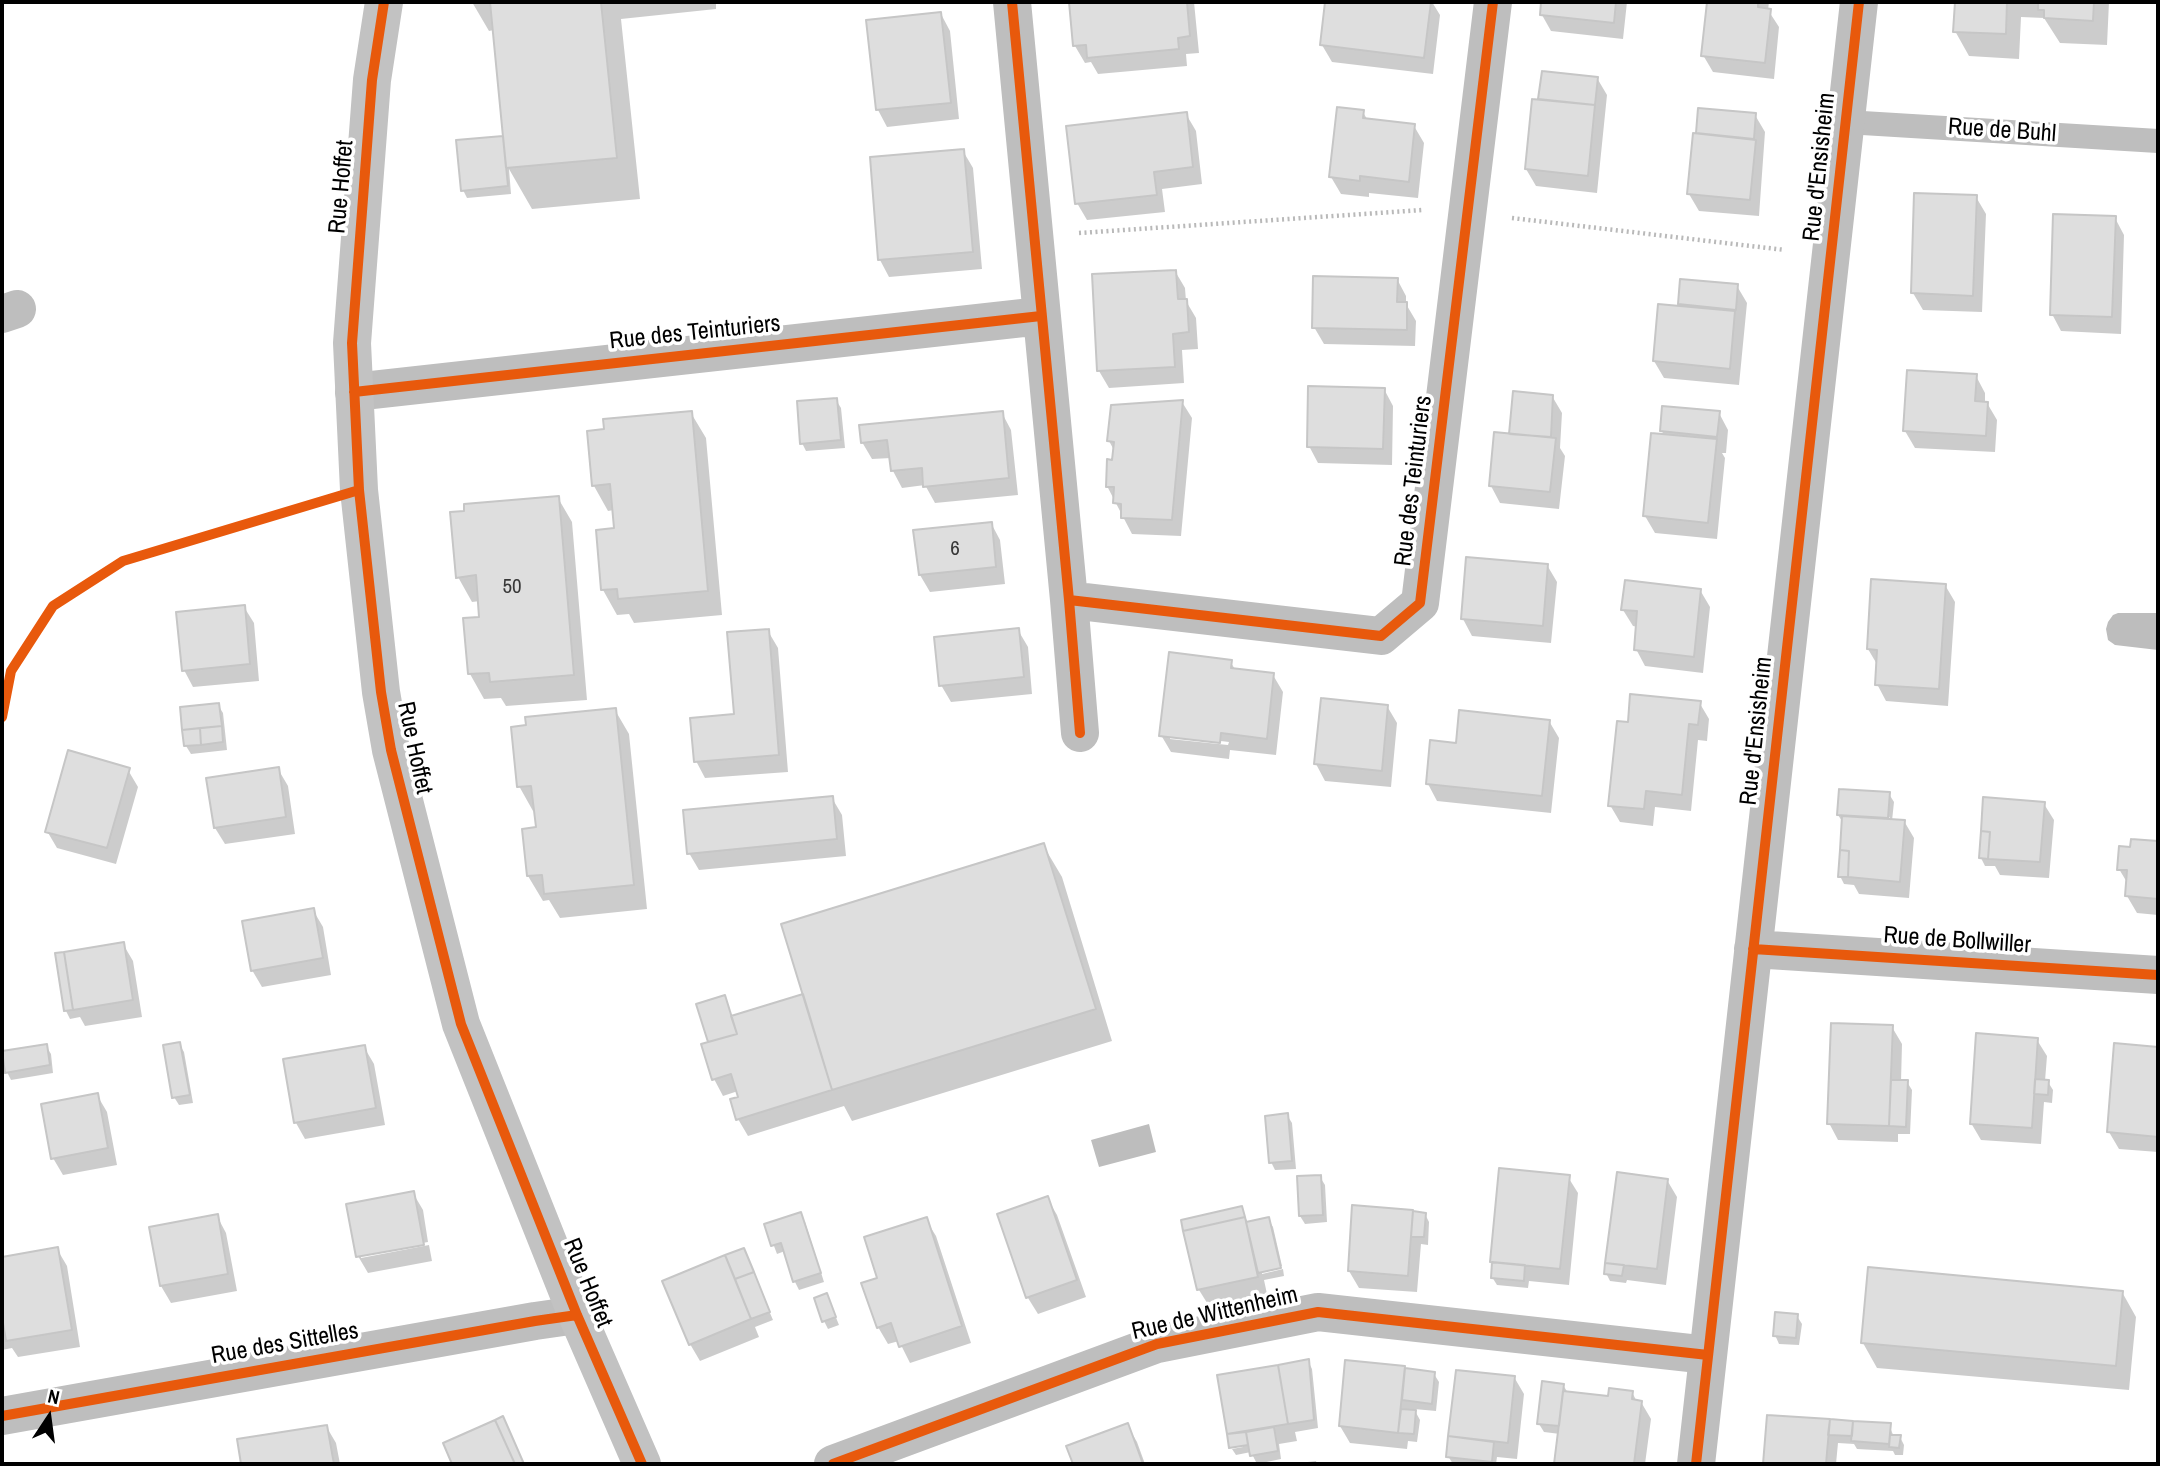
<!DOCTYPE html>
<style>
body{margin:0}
#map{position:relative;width:2160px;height:1466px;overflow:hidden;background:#fff;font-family:"Archivo Narrow",sans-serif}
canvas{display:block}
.frame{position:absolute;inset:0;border:4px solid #000;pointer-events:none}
.north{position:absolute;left:14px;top:1382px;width:70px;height:70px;-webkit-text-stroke:5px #fff;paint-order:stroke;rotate:13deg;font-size:19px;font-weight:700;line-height:28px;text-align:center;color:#000}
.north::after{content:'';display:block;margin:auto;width:24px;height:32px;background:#000;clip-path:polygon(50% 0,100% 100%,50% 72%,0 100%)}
</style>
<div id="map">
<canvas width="2160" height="1466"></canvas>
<div class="frame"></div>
<div class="north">N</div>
</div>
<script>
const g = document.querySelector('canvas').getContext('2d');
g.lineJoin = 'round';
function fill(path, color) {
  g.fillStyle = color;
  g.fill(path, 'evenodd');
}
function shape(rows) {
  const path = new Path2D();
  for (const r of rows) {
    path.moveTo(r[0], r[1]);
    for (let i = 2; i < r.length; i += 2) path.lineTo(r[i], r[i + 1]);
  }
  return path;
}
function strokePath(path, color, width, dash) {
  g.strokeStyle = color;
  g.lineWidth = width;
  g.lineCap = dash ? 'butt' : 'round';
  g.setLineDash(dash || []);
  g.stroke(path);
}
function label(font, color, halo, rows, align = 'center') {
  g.font = font + ' "Archivo Narrow",sans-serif';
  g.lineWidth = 7;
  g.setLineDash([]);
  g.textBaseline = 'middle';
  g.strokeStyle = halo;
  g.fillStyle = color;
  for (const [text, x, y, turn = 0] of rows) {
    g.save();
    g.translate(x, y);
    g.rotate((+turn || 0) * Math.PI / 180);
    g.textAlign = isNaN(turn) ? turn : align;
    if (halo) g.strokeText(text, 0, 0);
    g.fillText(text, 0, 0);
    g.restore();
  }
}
fill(shape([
 [2118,613,2158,613,2158,650,2115,645,2108,640,2106,629,2108,622,2113,615],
 [1149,1124,1156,1152,1099,1167,1091,1140]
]), '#bdbdbd');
fill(shape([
 [472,2,716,2,716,9,621,19,640,199,532,209,509,169,511,194,467,198,463,190,505,137,494,30,489,31],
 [1071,2,1194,2,1199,53,1186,54,1187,66,1098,74,1091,62,1085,63,1075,46],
 [1327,2,1432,2,1440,15,1433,74,1332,62,1322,45],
 [1543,2,1627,2,1623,39,1551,31,1542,15],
 [1709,2,1769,2,1768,10,1779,27,1774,79,1713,72,1703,55],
 [1957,2,2109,2,2107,45,2060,43,2044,18,2021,17,2019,59,1969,56,1955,31],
 [941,14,950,31,959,119,887,127,878,110],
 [1544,73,1597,78,1607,95,1597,193,1536,186,1526,169],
 [1700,110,1755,115,1765,132,1759,216,1699,211,1689,194],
 [1363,112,1368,121,1414,126,1424,143,1418,198,1369,193,1369,197,1341,194,1331,177],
 [1186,114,1196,131,1202,184,1162,189,1165,212,1087,220,1077,203],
 [963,151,973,168,982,269,889,277,880,260],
 [1976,197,1986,214,1982,312,1923,310,1913,293],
 [2115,218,2124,235,2121,334,2061,331,2052,314],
 [1175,271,1185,288,1186,301,1196,318,1198,349,1182,350,1184,383,1109,388,1099,371,1094,276],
 [1397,279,1406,296,1406,304,1416,321,1415,346,1324,344,1314,327],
 [1682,281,1737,286,1747,303,1739,385,1664,378,1654,361,1679,307],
 [1976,376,1985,393,1985,403,1987,403,1997,420,1995,452,1915,448,1905,431],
 [1384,389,1393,406,1392,465,1318,463,1309,446],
 [1552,396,1562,413,1560,448,1565,456,1559,509,1500,503,1491,486,1511,436],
 [836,400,841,408,845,448,806,451,802,443],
 [1182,402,1192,418,1181,536,1132,534,1107,486,1115,452,1109,441],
 [691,413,706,438,722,615,634,623,629,614,617,615,603,590,616,530,614,510,608,511,594,486,589,432],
 [1002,413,1011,430,1018,495,935,503,925,485,902,488,893,471,891,458,872,459,862,442],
 [1719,413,1728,430,1726,453,1722,453,1725,458,1717,539,1655,533,1645,516,1664,436,1662,431],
 [558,498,572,522,587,700,506,706,501,698,484,699,470,674,481,619,480,601,472,602,458,577],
 [991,523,1000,540,1005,584,930,592,920,575,915,532],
 [1547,565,1557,582,1551,643,1472,636,1463,619],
 [1945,585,1955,602,1948,706,1886,701,1877,684,1878,666,1868,649],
 [1700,590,1710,607,1703,673,1645,666,1636,649,1638,627,1633,626,1623,610],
 [244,607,254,623,259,681,193,687,184,670],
 [1018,630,1028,647,1032,694,951,702,941,685],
 [768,631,778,648,788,772,705,778,696,761,736,716],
 [1230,661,1236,671,1273,675,1283,692,1276,755,1230,750,1229,759,1171,752,1161,735],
 [1170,735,1229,742,1228,745,1170,739],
 [1699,702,1709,719,1707,741,1698,740,1691,811,1655,807,1653,826,1620,822,1610,805],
 [218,705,223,713,227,750,191,754,186,746],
 [1387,706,1397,723,1391,787,1325,781,1316,764],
 [615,710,629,734,647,909,560,918,549,900,543,901,528,876,538,829,536,811,533,811,519,786],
 [1549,721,1559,738,1551,813,1437,801,1428,784,1457,745],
 [278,769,288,786,295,834,225,844,215,828],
 [128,770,138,787,116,864,57,848,47,831],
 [1889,794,1894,802,1892,821,1904,821,1914,838,1909,898,1859,894,1854,885,1844,884,1840,876,1844,824,1838,815],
 [1885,810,1891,820,1887,820,1883,812],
 [832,798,842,815,846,856,699,870,689,853],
 [2044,804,2054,820,2049,878,2000,875,1995,866,1985,866,1981,858],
 [2132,841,2158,843,2158,915,2137,913,2127,896,2128,884,2119,869,2132,849],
 [1043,845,1062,877,1112,1041,852,1121,844,1106,748,1136,738,1119,740,1098,738,1091,723,1096,714,1079,710,1043,698,1006,724,998,732,1017,802,997],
 [313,910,323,927,331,975,262,987,252,970],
 [123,944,133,961,142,1017,85,1026,80,1017,70,1019,66,1011],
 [1892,1027,1902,1044,1901,1082,1907,1082,1912,1090,1910,1134,1898,1134,1898,1142,1838,1140,1829,1123],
 [2037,1040,2047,1056,2045,1081,2048,1082,2053,1090,2052,1103,2044,1102,2041,1144,1981,1140,1971,1123],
 [179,1044,184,1052,193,1103,179,1105,174,1097],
 [2116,1045,2158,1049,2158,1152,2119,1149,2109,1132],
 [46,1046,51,1054,53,1073,11,1080,7,1072],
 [364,1047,374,1064,385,1125,305,1139,296,1123],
 [97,1095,107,1112,117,1165,63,1175,53,1158],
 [1287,1115,1292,1123,1296,1169,1275,1170,1271,1162],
 [1320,1177,1325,1185,1327,1222,1305,1224,1300,1216],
 [1568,1177,1578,1193,1569,1285,1529,1281,1528,1288,1497,1285,1492,1277,1493,1265,1491,1261],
 [1667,1180,1677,1197,1666,1285,1627,1280,1626,1283,1610,1281,1606,1273],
 [413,1193,423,1210,428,1242,361,1254,361,1258,429,1245,432,1261,368,1273,358,1256],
 [1047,1198,1057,1215,1086,1297,1038,1314,1028,1298,999,1215],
 [1241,1208,1248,1223,1268,1219,1273,1227,1282,1266,1262,1270,1262,1274,1283,1269,1284,1276,1264,1280,1267,1294,1209,1306,1199,1290],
 [1412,1211,1413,1213,1425,1214,1429,1222,1428,1245,1421,1244,1417,1292,1359,1288,1349,1271],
 [800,1214,805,1222,824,1282,799,1290,795,1282,785,1251,777,1254,766,1225],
 [217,1216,226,1233,237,1291,171,1303,161,1286,151,1228],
 [926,1220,936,1236,971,1343,910,1363,899,1341,888,1344,878,1327,879,1279],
 [57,1249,67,1266,80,1347,18,1357,12,1348,2,1350,2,1314,4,1317,2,1305,2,1259],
 [743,1250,773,1320,755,1327,759,1337,700,1361,690,1344,725,1256],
 [2122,1292,2136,1317,2129,1390,1877,1368,1863,1343],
 [827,1295,839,1325,828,1329,824,1321],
 [1797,1316,1802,1324,1799,1345,1779,1344,1775,1335],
 [1308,1361,1312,1369,1318,1428,1295,1432,1297,1441,1279,1444,1281,1459,1257,1464,1251,1452,1236,1455,1232,1449,1243,1447,1243,1444,1231,1447,1219,1377],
 [1404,1367,1405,1370,1434,1374,1439,1382,1436,1411,1414,1409,1420,1420,1417,1442,1408,1441,1407,1449,1350,1443,1340,1426],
 [1457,1372,1514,1377,1524,1394,1517,1459,1497,1457,1496,1464,1453,1464,1448,1456],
 [1563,1385,1568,1393,1610,1398,1632,1392,1637,1402,1641,1402,1651,1419,1645,1464,1556,1464,1560,1434,1544,1432,1539,1424],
 [1768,1417,1889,1425,1894,1437,1900,1437,1904,1445,1903,1455,1895,1455,1893,1451,1857,1449,1854,1444,1838,1443,1836,1464,1765,1464],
 [1127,1425,1137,1442,1145,1464,1075,1464,1069,1447],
 [326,1426,336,1443,340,1464,243,1464,239,1441],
 [1316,1461,1317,1464,1291,1464]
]), '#0003');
const building = shape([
 [490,2,601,2,617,158,506,168,490,2],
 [1069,2,1187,2,1190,36,1178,38,1179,49,1087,58,1086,45,1073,46,1069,2],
 [1325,2,1431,2,1424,58,1320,45,1325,2],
 [1541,2,1616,2,1614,23,1540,15,1541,2],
 [1707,2,1758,2,1758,7,1771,9,1765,63,1701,56,1707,2],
 [1955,2,2007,2,2006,34,1953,32,1955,2],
 [2038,2,2094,2,2093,21,2044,18,2044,10,2038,10,2038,2],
 [941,12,951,103,876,110,866,20,941,12],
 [1542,71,1598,77,1595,105,1538,99,1542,71],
 [1532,99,1595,105,1588,176,1525,169,1532,99],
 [1337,107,1364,110,1363,118,1415,124,1409,182,1360,176,1360,181,1329,177,1337,107],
 [1698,108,1756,113,1754,139,1696,133,1698,108],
 [1187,112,1193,167,1154,172,1157,195,1075,204,1066,126,1187,112],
 [1693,133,1756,140,1750,200,1687,194,1693,133],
 [503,136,508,186,461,191,456,140,503,136],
 [964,149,973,252,878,260,870,157,964,149],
 [1914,193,1977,195,1973,296,1911,293,1914,193],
 [2053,214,2116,216,2112,317,2050,315,2053,214],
 [1176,270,1178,299,1187,299,1189,332,1173,334,1175,367,1097,371,1092,274,1176,270],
 [1313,276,1398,278,1397,302,1407,302,1407,330,1312,328,1313,276],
 [1680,279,1738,284,1736,310,1678,304,1680,279],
 [1658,304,1735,311,1730,369,1653,361,1658,304],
 [1907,370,1977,374,1975,401,1988,402,1986,436,1903,431,1907,370],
 [1308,386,1385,388,1383,449,1307,447,1308,386],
 [1513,391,1553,395,1551,437,1509,434,1513,391],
 [837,398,841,440,800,444,797,401,837,398],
 [1183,400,1172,520,1121,518,1121,504,1113,503,1114,487,1106,487,1107,459,1112,460,1114,442,1107,441,1111,405,1183,400],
 [1662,406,1720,411,1717,437,1660,431,1662,406],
 [692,411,708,591,618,599,617,589,601,590,596,530,614,528,610,484,592,486,587,431,604,429,603,419,692,411],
 [1003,411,1009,478,923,487,922,468,891,471,887,440,861,443,859,425,1003,411],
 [1494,432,1556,438,1550,492,1489,486,1494,432],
 [1651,433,1717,439,1708,523,1643,516,1651,433],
 [559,496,574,675,490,682,489,673,468,674,463,618,479,617,476,575,456,578,450,512,464,511,464,504,559,496],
 [992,522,996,567,919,575,913,530,992,522],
 [1466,557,1548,564,1543,626,1461,619,1466,557],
 [1871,579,1946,584,1939,689,1875,685,1877,650,1867,649,1871,579],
 [1625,580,1701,589,1694,657,1634,650,1637,611,1621,610,1625,580],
 [245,605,250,664,182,671,176,612,245,605],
 [1019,628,1024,677,939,686,934,637,1019,628],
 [769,629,779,755,694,762,690,718,734,714,727,632,769,629],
 [1169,652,1232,660,1231,668,1274,673,1267,739,1221,733,1220,743,1159,736,1169,652],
 [1630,694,1701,701,1698,725,1689,724,1682,795,1646,791,1644,809,1608,806,1617,721,1628,722,1630,694],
 [1321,698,1388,705,1382,771,1314,764,1321,698],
 [219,703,222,726,182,730,180,707,219,703],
 [616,708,634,885,544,894,542,875,527,876,522,829,536,827,531,786,517,787,511,727,526,725,525,717,616,708],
 [1459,710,1550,720,1542,796,1426,784,1430,740,1456,743,1459,710],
 [222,726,223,742,201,745,200,728,222,726],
 [200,728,201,745,184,746,182,730,200,728],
 [68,750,130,768,107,848,45,832,68,750],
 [279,767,286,817,214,828,206,778,279,767],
 [1839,789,1890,792,1888,818,1837,815,1839,789],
 [833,796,837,839,687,854,683,810,833,796],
 [1983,797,2045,802,2040,862,1988,859,1990,832,1981,831,1983,797],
 [1842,816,1905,820,1900,882,1848,877,1849,851,1840,850,1842,816],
 [1981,831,1990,832,1988,859,1979,858,1981,831],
 [2131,839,2158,841,2158,899,2125,896,2127,870,2117,870,2119,846,2130,847,2131,839],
 [1044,843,1096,1009,832,1090,781,924,1044,843],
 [1840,850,1849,851,1848,877,1838,877,1840,850],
 [314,908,323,958,251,971,242,921,314,908],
 [124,942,133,1000,73,1010,64,952,124,942],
 [64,952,73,1010,64,1011,55,953,64,952],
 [803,994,832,1090,736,1120,730,1099,738,1097,731,1074,712,1080,701,1044,737,1034,731,1016,803,994],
 [725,995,737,1034,708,1042,696,1004,725,995],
 [1831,1023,1893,1025,1889,1126,1827,1124,1831,1023],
 [1976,1033,2038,1038,2032,1128,1970,1124,1976,1033],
 [180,1042,190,1095,172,1098,163,1045,180,1042],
 [2114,1043,2158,1047,2158,1137,2107,1132,2114,1043],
 [47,1044,50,1065,5,1073,2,1051,47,1044],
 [365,1045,376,1108,294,1123,283,1059,365,1045],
 [2035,1079,2049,1080,2048,1095,2034,1094,2035,1079],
 [1891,1080,1908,1080,1906,1127,1889,1126,1891,1080],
 [98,1093,108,1148,51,1159,41,1104,98,1093],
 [1288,1113,1292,1161,1269,1163,1265,1116,1288,1113],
 [1499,1168,1570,1175,1560,1269,1490,1262,1499,1168],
 [1617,1172,1668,1179,1657,1269,1605,1263,1617,1172],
 [1321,1175,1323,1215,1299,1216,1297,1176,1321,1175],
 [414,1191,424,1245,356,1257,346,1204,414,1191],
 [1048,1196,1077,1280,1026,1298,997,1214,1048,1196],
 [1352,1205,1413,1210,1408,1276,1348,1271,1352,1205],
 [1242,1206,1245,1217,1183,1231,1181,1220,1242,1206],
 [1413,1211,1426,1213,1424,1237,1411,1237,1413,1211],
 [801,1212,821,1273,793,1282,781,1243,771,1246,764,1224,801,1212],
 [218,1214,228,1274,160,1286,149,1227,218,1214],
 [927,1217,962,1326,899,1347,891,1323,877,1328,861,1283,877,1278,864,1237,927,1217],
 [1245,1217,1258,1277,1197,1290,1183,1231,1245,1217],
 [1269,1217,1281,1268,1258,1273,1246,1222,1269,1217],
 [58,1247,72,1330,6,1341,2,1317,2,1257,58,1247],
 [744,1248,754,1272,735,1279,725,1255,744,1248],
 [725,1255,751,1319,689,1345,662,1281,725,1255],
 [1492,1262,1525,1265,1524,1281,1491,1278,1492,1262],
 [1605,1263,1624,1265,1622,1276,1604,1274,1605,1263],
 [1868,1267,2123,1291,2116,1366,1861,1343,1868,1267],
 [754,1272,770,1312,751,1319,735,1279,754,1272],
 [827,1293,836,1317,822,1322,814,1298,827,1293],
 [1775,1312,1798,1314,1796,1338,1773,1336,1775,1312],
 [1309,1359,1314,1420,1288,1424,1278,1365,1309,1359],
 [1345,1360,1405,1366,1398,1433,1339,1426,1345,1360],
 [1278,1365,1288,1424,1227,1434,1217,1375,1278,1365],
 [1405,1368,1435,1372,1432,1404,1402,1400,1405,1368],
 [1456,1370,1515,1376,1508,1443,1448,1436,1456,1370],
 [1542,1381,1564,1384,1559,1426,1537,1424,1542,1381],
 [1609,1388,1633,1391,1632,1399,1642,1401,1634,1464,1554,1464,1563,1391,1608,1396,1609,1388],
 [1401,1409,1416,1410,1414,1434,1398,1433,1401,1409],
 [1767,1415,1830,1419,1826,1464,1763,1464,1767,1415],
 [503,1416,524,1464,515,1464,495,1420,503,1416],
 [1830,1419,1853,1421,1852,1436,1828,1435,1830,1419],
 [495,1420,515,1464,452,1464,443,1443,495,1420],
 [1853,1421,1891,1423,1889,1444,1851,1441,1853,1421],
 [1128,1423,1143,1464,1073,1464,1066,1446,1128,1423],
 [327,1425,334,1464,241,1464,237,1439,327,1425],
 [1274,1427,1278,1451,1250,1456,1246,1432,1274,1427],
 [1246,1432,1248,1445,1229,1448,1227,1434,1246,1432],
 [1890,1435,1901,1435,1899,1448,1889,1447,1890,1435],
 [1448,1436,1494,1442,1492,1462,1446,1457,1448,1436]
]);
fill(building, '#dedede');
strokePath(building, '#c6c6c6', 2);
strokePath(shape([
 [1512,218,1785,250],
 [1079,233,1423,210],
 [2,717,11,671,53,606,123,561,316,503]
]), '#b9b9b9', 4.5, [2, 3.5]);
strokePath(shape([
 [1846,122,2158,141]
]), '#bebebe', 24);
strokePath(shape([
 [1012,2,1069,600,1381,636,1420,603,1493,2],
 [2,314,17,309],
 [354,392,1041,316],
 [1069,600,1080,733],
 [1753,949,2158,975],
 [2,1416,535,1321,577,1315],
 [833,1464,1157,1344,1318,1312,1708,1355],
 [1696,1464,1859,2]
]), '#bebebe', 38);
strokePath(shape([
 [384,2,372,80,352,343,359,490,381,692,391,750,461,1024,577,1315,642,1464]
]), '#c2c2c2', 38);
strokePath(shape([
 [384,2,372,80,352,343,359,490,381,692,391,750,461,1024,577,1315,642,1464],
 [1012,2,1069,600,1381,636,1420,603,1493,2],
 [354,392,1041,316],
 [1069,600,1080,733],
 [2,717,11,671,53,606,123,561,359,490],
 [1753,949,2158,975],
 [2,1416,535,1321,577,1315],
 [833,1464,1157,1344,1318,1312,1708,1355],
 [1696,1464,1859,2]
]), '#e8590c', 10);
label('21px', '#383838', null, [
 ["6",955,549],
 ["50",512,587]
]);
label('24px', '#000', '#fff', [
 ["Rue de Buhl",2002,131,4],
 ["Rue d'Ensisheim",1820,167,-84],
 ["Rue Hoffet",342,187,-85],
 ["Rue des Teinturiers",695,333,-6],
 ["Rue des Teinturiers",1414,481,-83],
 ["Rue d'Ensisheim",1757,731,-84],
 ["Rue Hoffet",414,748,78],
 ["Rue de Bollwiller",1957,941,4],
 ["Rue Hoffet",587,1283,68],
 ["Rue de Wittenheim",1215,1314,-13],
 ["Rue des Sittelles",285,1344,-10]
]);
</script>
